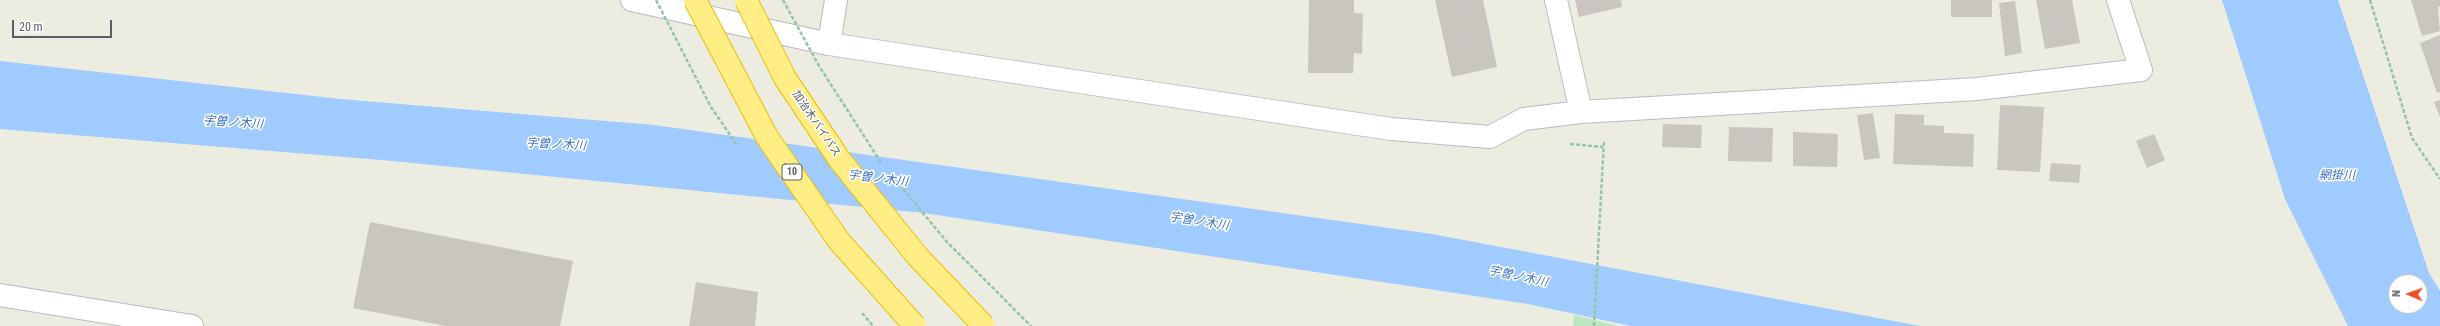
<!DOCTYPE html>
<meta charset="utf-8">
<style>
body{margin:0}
#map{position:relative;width:2440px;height:326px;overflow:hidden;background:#edece1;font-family:"Roboto Condensed",sans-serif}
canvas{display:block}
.north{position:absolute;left:2388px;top:274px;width:40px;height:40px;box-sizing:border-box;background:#fff;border:1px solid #bdbec1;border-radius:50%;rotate:272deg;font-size:11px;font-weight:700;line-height:16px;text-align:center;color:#5a5d63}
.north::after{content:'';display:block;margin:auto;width:14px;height:18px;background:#ef4c25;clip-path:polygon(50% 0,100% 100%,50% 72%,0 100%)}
.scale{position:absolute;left:12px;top:20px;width:100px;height:18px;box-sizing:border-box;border:2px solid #5a5d63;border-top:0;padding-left:5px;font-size:12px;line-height:14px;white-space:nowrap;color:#5a5d63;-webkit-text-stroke:3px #fff;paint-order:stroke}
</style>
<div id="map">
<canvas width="2440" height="326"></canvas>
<div class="north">N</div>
<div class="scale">20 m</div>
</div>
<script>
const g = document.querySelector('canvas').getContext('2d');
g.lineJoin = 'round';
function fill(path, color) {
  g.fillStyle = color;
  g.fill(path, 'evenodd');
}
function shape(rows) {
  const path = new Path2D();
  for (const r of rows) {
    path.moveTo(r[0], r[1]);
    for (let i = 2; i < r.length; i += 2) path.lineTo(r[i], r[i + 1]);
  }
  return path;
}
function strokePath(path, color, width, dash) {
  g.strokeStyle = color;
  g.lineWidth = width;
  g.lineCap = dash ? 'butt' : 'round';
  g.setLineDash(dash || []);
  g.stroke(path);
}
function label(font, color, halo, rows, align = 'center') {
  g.font = font + ' "Roboto Condensed","Noto Sans JP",sans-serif';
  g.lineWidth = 3;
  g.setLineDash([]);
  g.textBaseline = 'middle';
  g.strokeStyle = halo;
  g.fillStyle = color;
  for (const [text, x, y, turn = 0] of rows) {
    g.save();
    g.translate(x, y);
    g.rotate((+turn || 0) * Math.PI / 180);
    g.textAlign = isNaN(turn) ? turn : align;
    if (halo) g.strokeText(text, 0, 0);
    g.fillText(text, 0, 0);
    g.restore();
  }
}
fill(shape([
 [1574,315,1618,326,1573,326]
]), '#bce6c1');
fill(shape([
 [2222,0,2338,0,2429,273,2440,291,2440,326,2348,326,2285,199],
 [2396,282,2420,282,2420,306,2396,306],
 [0,61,340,99,654,125,1432,234,1920,326,1631,326,1528,304,924,213,382,160,0,129]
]), '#9fcbff');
fill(shape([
 [1309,0,1354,0,1354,13,1363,14,1362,54,1354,53,1353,73,1308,73],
 [1435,0,1483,0,1497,67,1452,77],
 [1575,0,1621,0,1622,7,1579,17],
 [1951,0,1992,0,1992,17,1951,17],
 [2036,0,2072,0,2080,43,2045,49],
 [2411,0,2440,0,2440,6,2438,7,2440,31,2422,36],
 [2015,1,2022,53,2005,56,1999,3],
 [2440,35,2440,92,2437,93,2420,43],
 [2440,100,2440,117,2434,102],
 [2000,105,2044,107,2040,172,1997,170],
 [1873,113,1880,158,1864,160,1857,115],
 [1895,114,1924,115,1924,125,1944,126,1944,133,1974,134,1973,167,1893,164],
 [1663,124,1702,125,1701,148,1662,147],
 [1729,127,1773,128,1772,162,1728,161],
 [1793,132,1838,134,1837,167,1793,166],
 [2154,134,2165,160,2147,168,2136,141],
 [2051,163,2081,165,2079,183,2049,181],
 [370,222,573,261,560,326,446,326,353,308],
 [696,282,758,292,755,326,689,326]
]), '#c8c6be');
const minor = shape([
 [632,0,829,44,1391,129,1490,137,1524,119,1581,112,1977,89,2141,70,2118,0],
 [1556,0,1581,112],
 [829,44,836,0],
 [0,295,192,326]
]);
strokePath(minor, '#b9bbc1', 24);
strokePath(shape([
 [2370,0,2412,138,2440,179],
 [1570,144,1603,147],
 [1594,326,1604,140]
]), '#94c5a7', 2.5, [4, 2]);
strokePath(minor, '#fff', 22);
const highwayBridge = shape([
 [695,0,767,137,839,241,915,326],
 [746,0,785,78,839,159,918,257,984,326]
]);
strokePath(highwayBridge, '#eebe00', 24, []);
strokePath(shape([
 [656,0,711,107,737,145],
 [783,0,819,66,882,164],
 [903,189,947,242,1031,326],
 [862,313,873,326]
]), '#94c5a7', 2.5, [4, 2]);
strokePath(highwayBridge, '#ffee86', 22);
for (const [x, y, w] of [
 [792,172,20]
]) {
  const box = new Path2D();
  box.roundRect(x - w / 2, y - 8, w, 16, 3);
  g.fillStyle = '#fff';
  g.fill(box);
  strokePath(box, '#5a5d63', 1);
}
label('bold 10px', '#5a5d63', null, [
 ["10",792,172]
]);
label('11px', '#5a5d63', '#fff', [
 ["加治木バイパス",816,124,56]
]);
label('italic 12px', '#3e71c7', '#fff', [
 ["宇曽ノ木川",233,123,4],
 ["宇曽ノ木川",556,145,3],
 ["網掛川",2337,176],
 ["宇曽ノ木川",878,179,7],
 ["宇曽ノ木川",1199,222,9],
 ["宇曽ノ木川",1518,277,12]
]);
</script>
